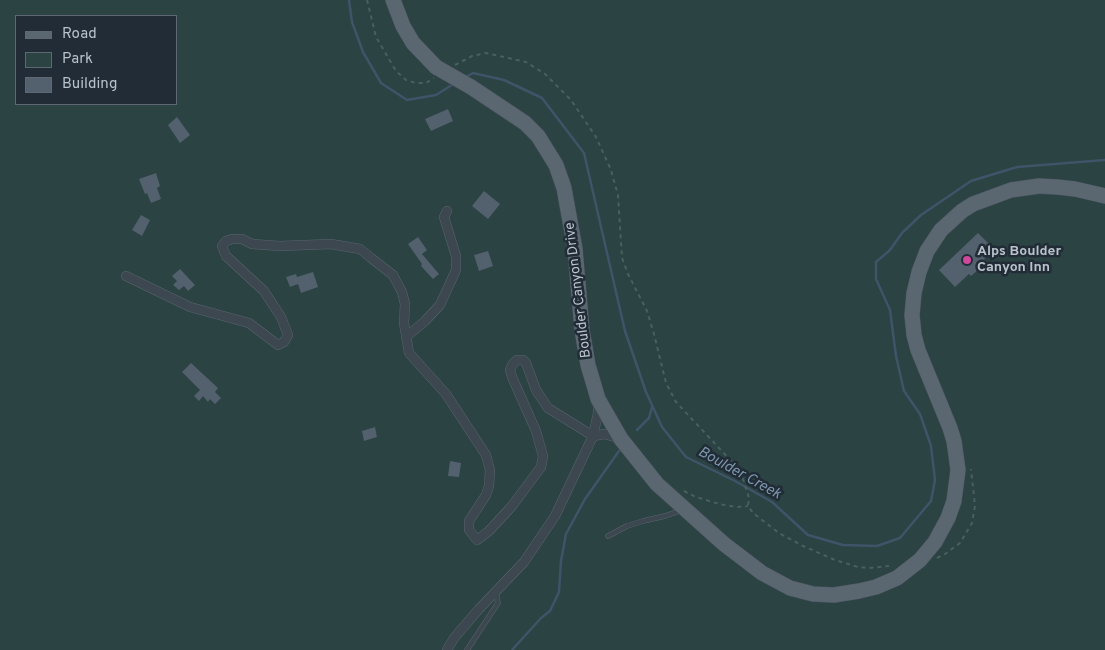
<!DOCTYPE html>
<style>
body{margin:0}
#map{position:relative;width:1105px;height:650px;overflow:hidden;background:#283540;font-family:Overpass,sans-serif}
canvas{display:block}
.legend{position:absolute;left:15px;top:15px;width:162px;height:90px;box-sizing:border-box;background:#212c36;border:1px solid #5e6872;margin:0;padding:6px 9px;list-style:none;font-size:15px;color:#b9c1cb}
.legend li{display:flex;align-items:center;gap:10px;height:25px}
.legend b{width:25px;border:1px solid #5e6872}
</style>
<div id="map">
<canvas width="1105" height="650"></canvas>
<ul class="legend">
<li><b style="height:6px;background:#5a6670"></b>Road</li>
<li><b style="height:14px;background:#2b4342"></b>Park</li>
<li><b style="height:14px;background:#53606e"></b>Building</li>
</ul>
</div>
<script>
const g = document.querySelector('canvas').getContext('2d');
g.lineJoin = 'round';
function fill(path, color) {
  g.fillStyle = color;
  g.fill(path, 'evenodd');
}
function shape(rows) {
  const path = new Path2D();
  for (const r of rows) {
    path.moveTo(r[0], r[1]);
    for (let i = 2; i < r.length; i += 2) path.lineTo(r[i], r[i + 1]);
  }
  return path;
}
function strokePath(path, color, width, dash) {
  g.strokeStyle = color;
  g.lineWidth = width;
  g.lineCap = dash ? 'butt' : 'round';
  g.setLineDash(dash || []);
  g.stroke(path);
}
function label(font, color, halo, rows, align = 'center') {
  g.font = font + ' Overpass,sans-serif';
  g.lineWidth = 5;
  g.setLineDash([]);
  g.textBaseline = 'middle';
  g.strokeStyle = halo;
  g.fillStyle = color;
  for (const [text, x, y, turn = 0] of rows) {
    g.save();
    g.translate(x, y);
    g.rotate((+turn || 0) * Math.PI / 180);
    g.textAlign = isNaN(turn) ? turn : align;
    if (halo) g.strokeText(text, 0, 0);
    g.fillText(text, 0, 0);
    g.restore();
  }
}
fill(shape([
 [0,0,1105,0,1105,650,0,650],
 [16,16,176,16,176,104,16,104]
]), '#2b4342');
strokePath(shape([
 [349,0,352,22,363,52,381,83,407,100,436,95,455,83],
 [464,78,473,73,504,80,542,98,584,153,625,331,646,392,662,427,686,457,735,481,772,502,808,535,843,545,877,546,900,538,931,501,935,480,931,446,920,414,904,391,896,356,890,310,876,279,876,262,890,250,902,233,921,215,971,181,1017,167,1105,160],
 [637,430,649,418,652,407],
 [512,650,541,618,550,611,559,592,561,561,566,534,585,499,619,451]
]), '#3f5468', 2.5);
fill(shape([
 [448,109,453,121,431,131,425,119],
 [177,117,190,135,180,143,168,125],
 [156,173,160,186,157,188,161,199,151,203,147,193,145,194,139,179],
 [484,191,500,204,488,219,472,206],
 [141,215,150,220,142,236,132,230],
 [978,233,994,249,984,259,987,262,971,276,969,274,955,287,939,270],
 [418,237,427,250,422,254,439,274,433,279,421,266,422,264,408,244],
 [488,251,493,266,479,271,474,255],
 [180,269,195,285,188,291,184,286,179,290,173,285,177,281,172,276],
 [313,272,318,287,301,293,298,284,290,287,286,277,296,274,297,277],
 [191,363,218,388,215,392,221,398,215,404,210,399,208,402,203,396,199,401,194,396,200,390,182,372],
 [375,427,377,437,364,441,362,431],
 [450,461,461,463,459,477,448,476]
]), '#53606e');
const service = shape([
 [608,536,627,526,643,521,665,516,682,510],
 [467,650,498,603,496,592]
]);
const minor = shape([
 [126,276,190,307,249,323,278,345,284,342,288,335,281,317,264,291,226,256,222,246,226,241,232,239,242,239,252,244,280,246,331,244,360,249,371,258,393,275,402,292,405,304,404,323,409,353,446,394,486,455,490,470,489,486,486,495,469,521,469,530,477,540,489,531,512,506,541,467,543,456,536,431,512,377,510,370,512,365,517,360,523,360,526,363,536,390,548,408,593,436,605,434,621,439],
 [406,337,425,321,440,305,456,270,456,256,444,217,447,211],
 [447,650,454,638,479,609,524,562,555,516,593,436,598,413,598,402]
]);
const primary = shape([
 [393,0,403,26,413,43,436,67],
 [471,87,525,123,538,136,556,165,564,188,575,249,582,330,588,365,598,399,621,439,657,484,724,544,762,573,790,588,813,594,834,595,859,591,876,587,897,578,920,560,935,542,948,518,954,501,958,470,954,441,950,428,918,350,914,335,912,315,914,293,919,272,927,251,941,230,962,211,973,204,1011,190,1039,186,1057,187,1075,189,1105,196]
]);
strokePath(service, '#5a646e', 5.5);
strokePath(minor, '#5a646e', 10);
strokePath(primary, '#46505a', 16);
strokePath(shape([
 [367,0,376,37,396,71,406,80,416,83,426,83,434,78],
 [455,65,472,56,486,53,526,62,545,74,571,100,596,137,611,170,618,195,622,258,628,274,647,311,654,334,666,383,676,402,734,464,743,479,749,498,748,506,753,513,779,533,803,546,835,560,858,567,869,568,889,566],
 [684,491,696,497,719,504,736,507,748,506],
 [937,558,945,554,960,543,972,523,975,506,971,469]
]), '#4a5f60', 2, [4, 4]);
strokePath(service, '#3c4750', 4.5);
strokePath(minor, '#3c4750', 9);
strokePath(primary, '#5a6670', 15);
const primaryBridge = shape([
 [436,67,471,87]
]);
strokePath(primaryBridge, '#46505a', 16, []);
strokePath(primaryBridge, '#5a6670', 15);
for (const [x, y, r, color] of [
 [967,260,5,"#d1479c"]
]) {
  const dot = new Path2D();
  dot.arc(x, y, r, 0, 2 * Math.PI);
  g.fillStyle = color;
  g.fill(dot);
  strokePath(dot, '#212c36', 2);
}
label('bold 14px', '#b9c1cb', '#212c36', [
 ["Alps Boulder",977,252],
 ["Canyon Inn",977,268]
], 'left');
label('14px', '#b9c1cb', '#212c36', [
 ["Boulder Canyon Drive",579,290,-97]
]);
label('italic 15px', '#7b95ab', '#212c36', [
 ["Boulder Creek",739,474,29]
]);
</script>
